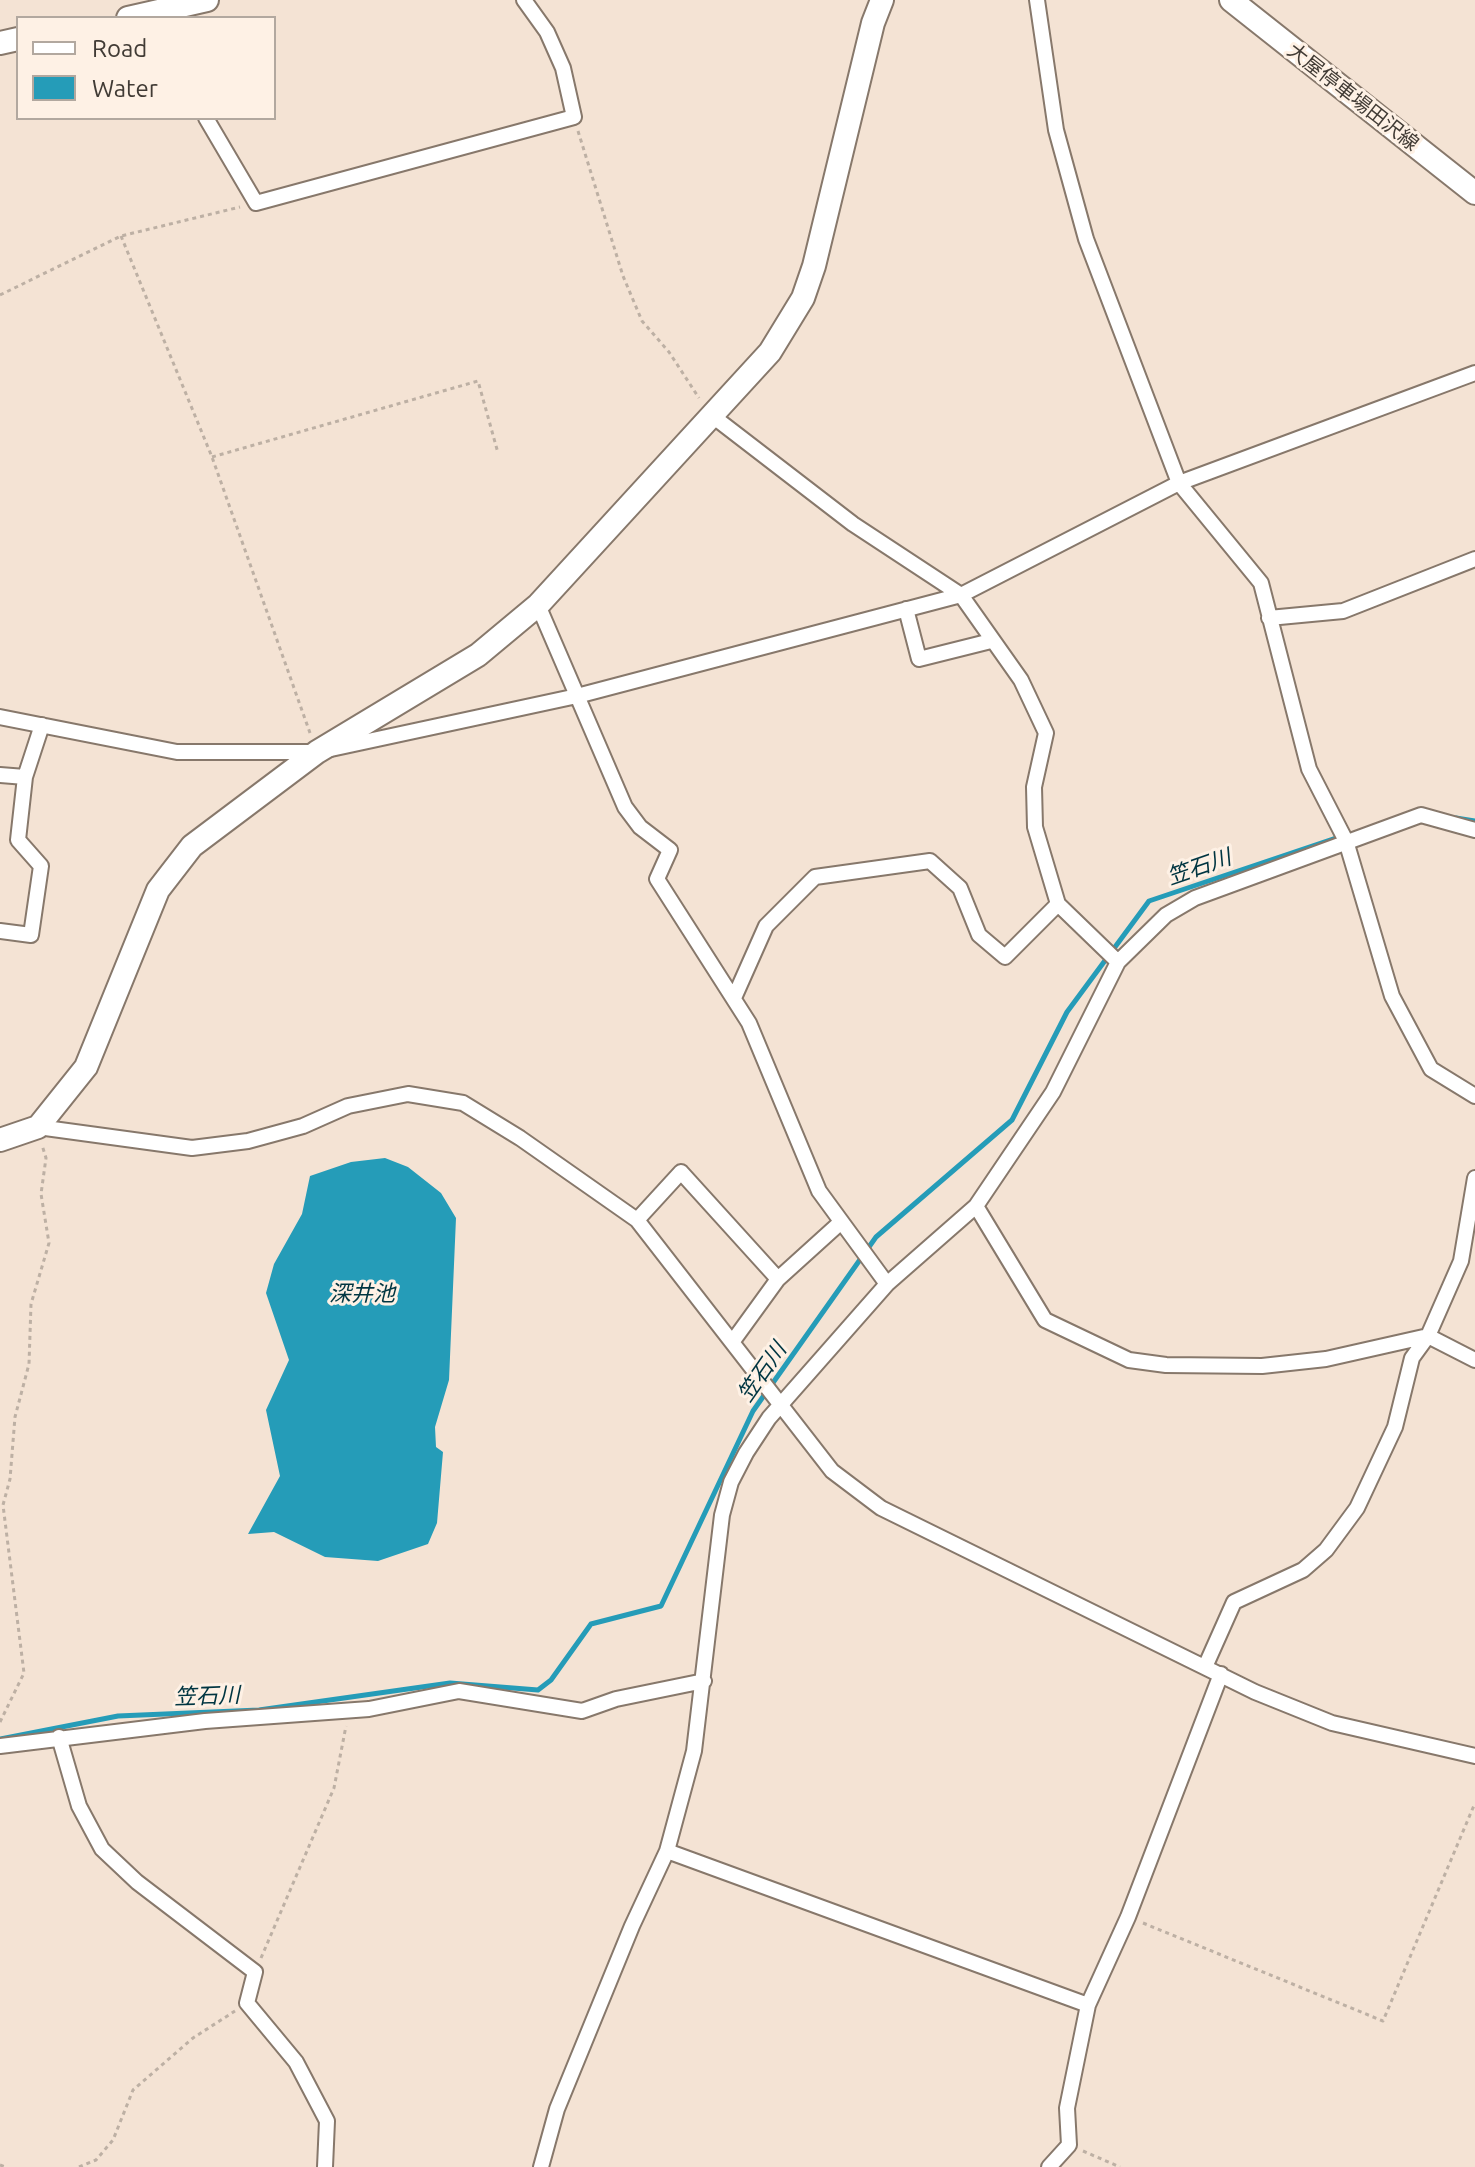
<!DOCTYPE html>
<meta charset="utf-8">
<style>
body{margin:0}
#map{position:relative;width:1475px;height:2167px;overflow:hidden;background:#f4e3d4;font-family:Ubuntu,sans-serif}
canvas{display:block}
.legend{position:absolute;left:16px;top:16px;width:260px;height:104px;box-sizing:border-box;background:#fef1e5;border:2px solid #b2a89f;margin:0;padding:10px 14px;list-style:none;font-size:24px;color:#413b35}
.legend li{display:flex;align-items:center;gap:16px;height:40px}
.legend b{width:40px;border:2px solid #b2a89f}
</style>
<div id="map">
<canvas width="1475" height="2167"></canvas>
<ul class="legend">
<li><b style="height:10px;background:#fff"></b>Road</li>
<li><b style="height:22px;background:#259cb8"></b>Water</li>
</ul>
</div>
<script>
const g = document.querySelector('canvas').getContext('2d');
g.lineJoin = 'round';
function fill(path, color) {
  g.fillStyle = color;
  g.fill(path, 'evenodd');
}
function shape(rows) {
  const path = new Path2D();
  for (const r of rows) {
    path.moveTo(r[0], r[1]);
    for (let i = 2; i < r.length; i += 2) path.lineTo(r[i], r[i + 1]);
  }
  return path;
}
function strokePath(path, color, width, dash) {
  g.strokeStyle = color;
  g.lineWidth = width;
  g.lineCap = dash ? 'butt' : 'round';
  g.setLineDash(dash || []);
  g.stroke(path);
}
function label(font, color, halo, rows, align = 'center') {
  g.font = font + ' Ubuntu,"Noto Sans JP",sans-serif';
  g.lineWidth = 6;
  g.setLineDash([]);
  g.textBaseline = 'middle';
  g.strokeStyle = halo;
  g.fillStyle = color;
  for (const [text, x, y, turn = 0] of rows) {
    g.save();
    g.translate(x, y);
    g.rotate((+turn || 0) * Math.PI / 180);
    g.textAlign = isNaN(turn) ? turn : align;
    if (halo) g.strokeText(text, 0, 0);
    g.fillText(text, 0, 0);
    g.restore();
  }
}
fill(shape([
 [385,1158,408,1167,441,1193,456,1218,449,1380,435,1427,436,1447,443,1452,437,1523,428,1544,378,1561,325,1557,274,1532,248,1534,280,1476,266,1410,289,1360,266,1293,274,1264,302,1214,310,1176,351,1162]
]), '#259cb8');
strokePath(shape([
 [1456,818,1475,821],
 [0,1739,118,1716,259,1710,450,1683,538,1690,551,1680,591,1624,661,1606,753,1411,876,1237,1012,1120,1067,1012,1149,901,1342,836]
]), '#259cb8', 5);
const street = shape([
 [1037,0,1056,130,1086,239,1179,483,1261,583,1309,769,1346,841,1392,996,1431,1069,1475,1096],
 [206,118,256,203,574,117,563,68,547,32,524,0],
 [710,414,853,524,961,595,1021,680,1046,733,1034,787,1035,827,1058,904,1118,962],
 [538,605,625,807,640,827,670,850,657,879,749,1023,819,1191,887,1284],
 [906,609,919,659,991,641],
 [1269,618,1343,611,1475,559],
 [0,717,177,752,317,752,577,696,961,595,1179,483,1475,373],
 [0,775,25,777],
 [0,931,31,935,41,866,18,840,25,777,42,725],
 [734,998,766,926,815,877,930,861,960,888,979,935,1005,957,1058,904],
 [38,1127,192,1148,248,1141,303,1126,348,1106,408,1094,463,1103,520,1138,637,1220,832,1471,881,1508,1255,1692,1332,1723,1475,1756],
 [1475,1178,1461,1261,1428,1336,1475,1360],
 [976,1206,1045,1320,1129,1360,1166,1365,1262,1366,1326,1359,1428,1336],
 [637,1220,681,1172,778,1279],
 [733,1341,778,1279,841,1222],
 [1205,1667,1234,1602,1303,1570,1326,1550,1357,1508,1395,1427,1412,1358,1428,1336],
 [59,1737,79,1806,102,1849,137,1882,255,1972,247,2003,296,2062,327,2121,325,2167],
 [0,1746,205,1721,369,1709,459,1691,582,1711,616,1699,704,1681],
 [667,1851,1088,2005],
 [541,2167,557,2109,632,1926,667,1851,694,1751,722,1515,731,1482,746,1453,769,1418,887,1284,976,1206,1053,1092,1118,962,1166,915,1195,898,1421,815,1475,830],
 [1049,2167,1069,2145,1067,2108,1088,2005,1128,1917,1221,1674]
]);
const secondary = shape([
 [1231,0,1475,193],
 [128,18,207,0],
 [0,43,18,39],
 [0,1140,38,1127,86,1067,158,890,192,846,317,752,478,655,538,605,770,352,803,298,814,266,873,23,882,0]
]);
strokePath(street, '#87786b', 18);
strokePath(secondary, '#87786b', 26);
strokePath(shape([
 [578,131,623,276,642,321,669,352,699,398],
 [121,236,212,457,310,733],
 [0,295,121,236,240,207],
 [212,457,478,381,498,453],
 [0,1722,24,1673,3,1505,10,1479,15,1417,29,1364,31,1304,49,1243,41,1194,46,1158,42,1145],
 [1143,1923,1383,2021,1475,1803],
 [261,1958,334,1788,346,1726],
 [1083,2151,1120,2167],
 [0,2165,5,2167],
 [79,2167,96,2160,113,2140,133,2090,193,2038,235,2011]
]), '#bdb0a4', 3, [4, 4]);
strokePath(street, '#fff', 14);
strokePath(secondary, '#fff', 22);
label('20px', '#413b35', '#fef1e5', [
 ["大屋停車場田沢線",1353,97,38]
]);
label('italic 22px', '#003541', '#fef1e5', [
 ["笠石川",1199,867,-19],
 ["深井池",362,1294],
 ["笠石川",762,1372,-55],
 ["笠石川",207,1696,-2]
]);
</script>
